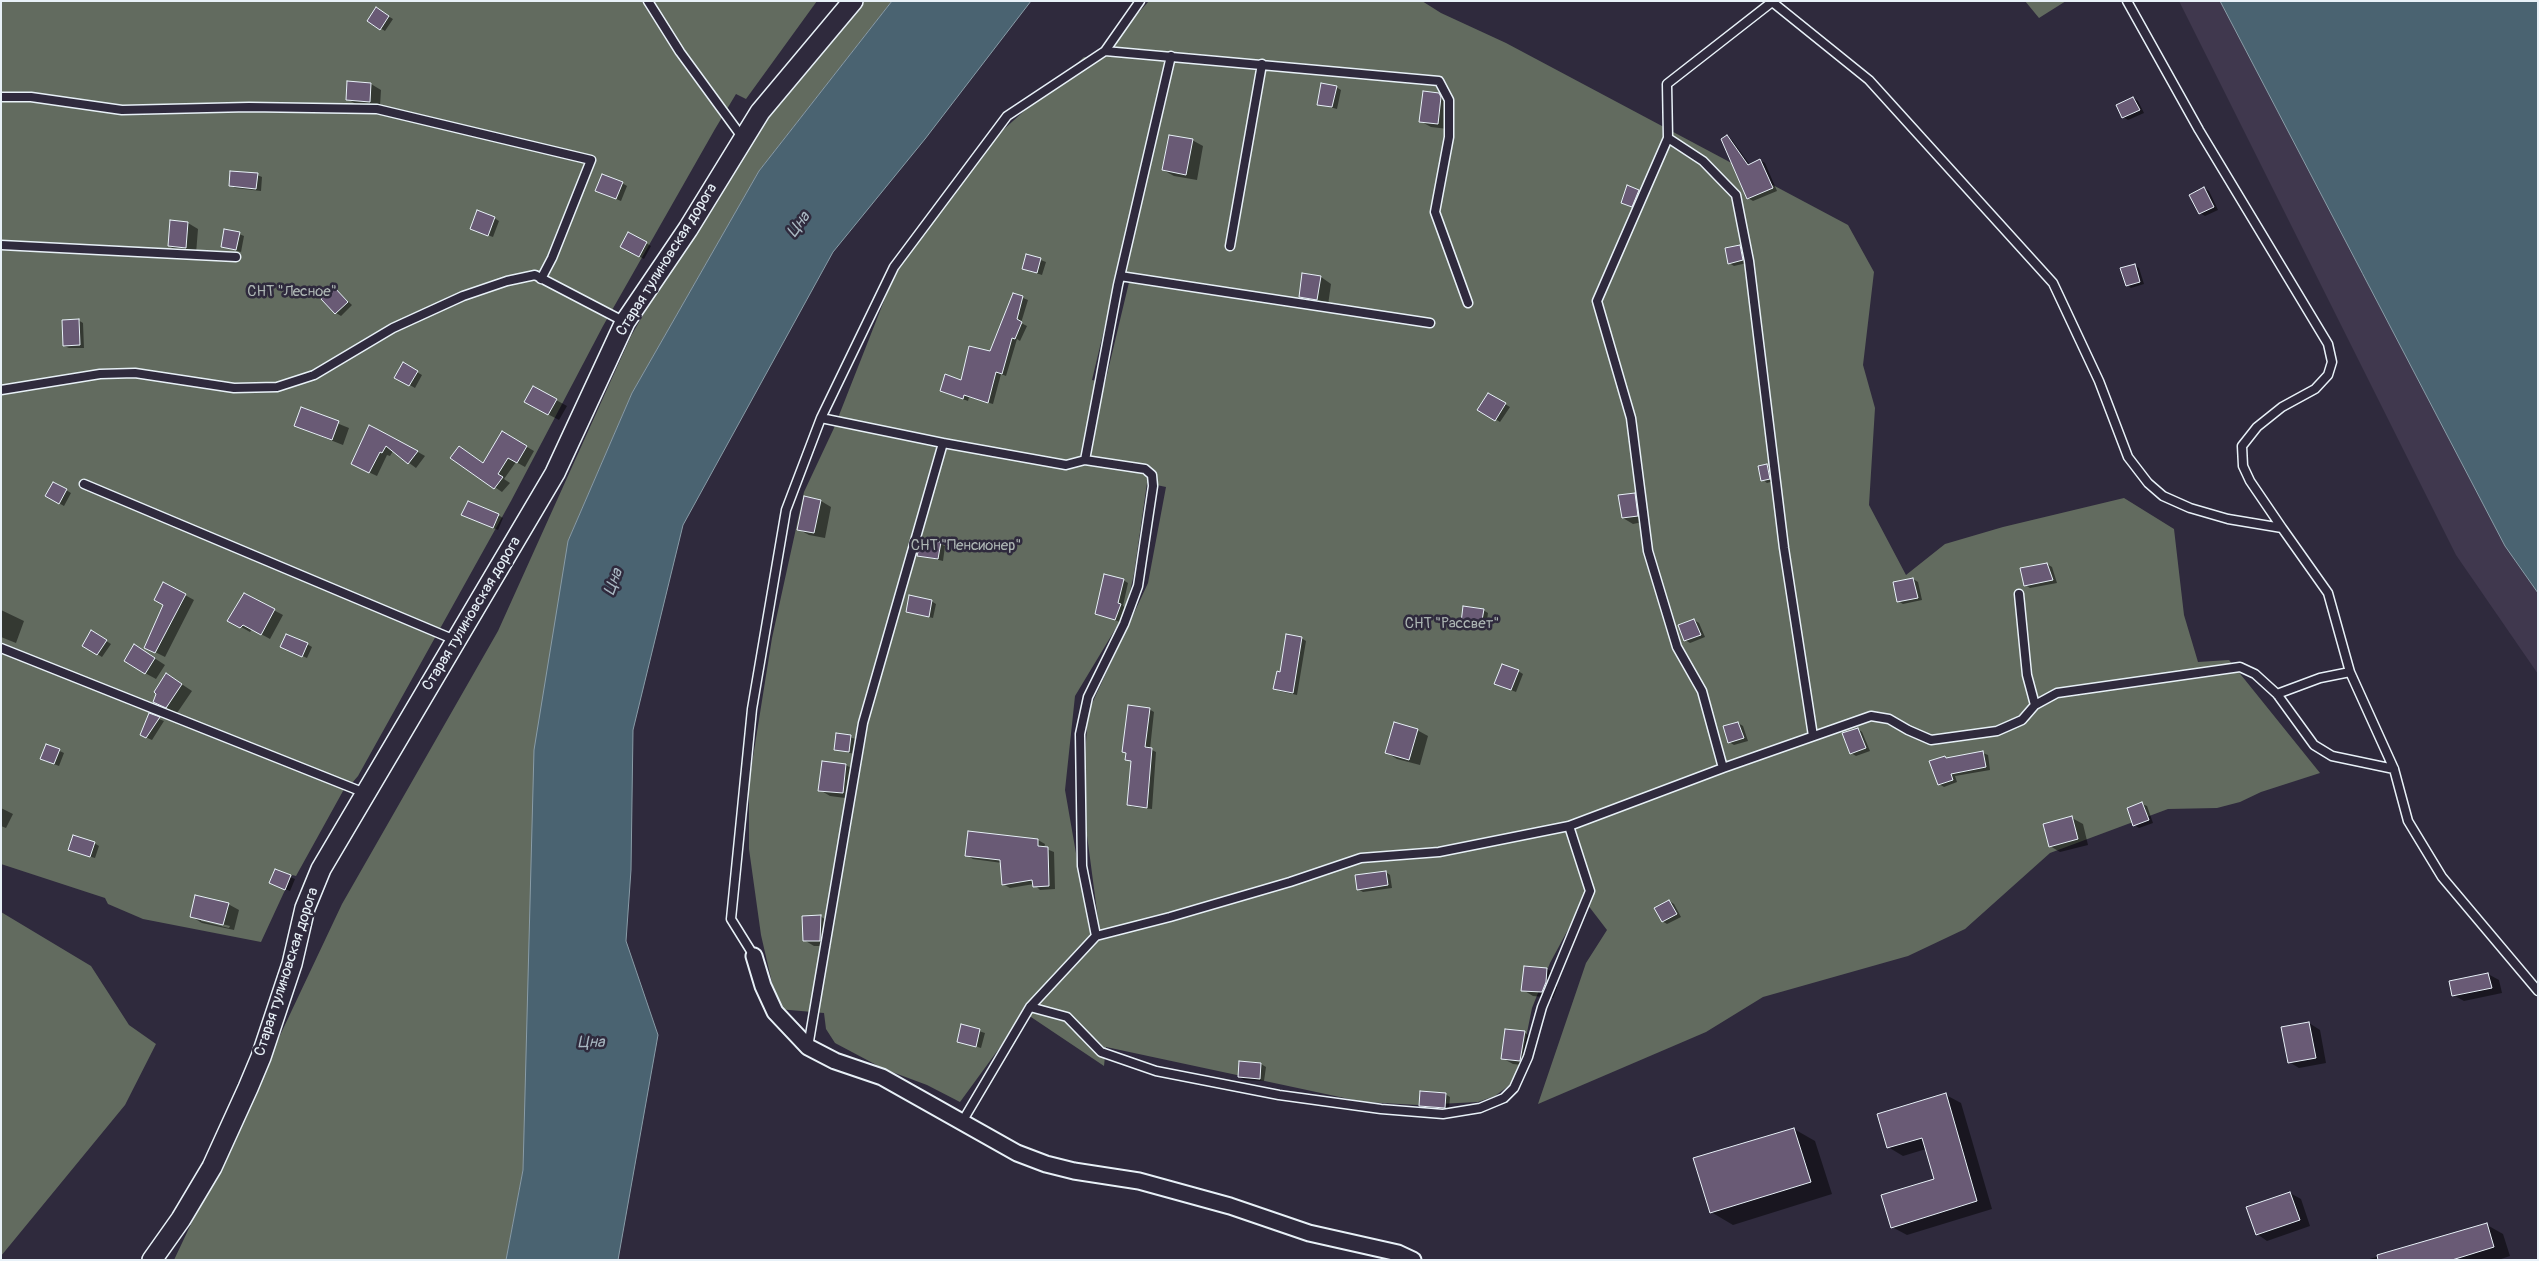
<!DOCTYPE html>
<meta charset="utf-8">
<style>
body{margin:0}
#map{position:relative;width:2539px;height:1261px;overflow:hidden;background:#2f2a3d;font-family:Pangolin,sans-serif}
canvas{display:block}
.frame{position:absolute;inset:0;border:2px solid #e8f1f8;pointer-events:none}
</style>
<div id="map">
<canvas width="2539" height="1261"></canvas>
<div class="frame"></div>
</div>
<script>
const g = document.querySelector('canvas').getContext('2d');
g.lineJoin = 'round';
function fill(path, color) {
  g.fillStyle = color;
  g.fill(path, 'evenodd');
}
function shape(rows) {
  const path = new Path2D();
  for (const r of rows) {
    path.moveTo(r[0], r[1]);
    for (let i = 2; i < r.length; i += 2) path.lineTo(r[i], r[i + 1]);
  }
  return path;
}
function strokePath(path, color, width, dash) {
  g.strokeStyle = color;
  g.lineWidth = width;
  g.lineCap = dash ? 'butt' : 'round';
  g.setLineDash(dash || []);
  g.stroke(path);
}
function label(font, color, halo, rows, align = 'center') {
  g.font = font + ' Pangolin,sans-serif';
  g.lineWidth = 5;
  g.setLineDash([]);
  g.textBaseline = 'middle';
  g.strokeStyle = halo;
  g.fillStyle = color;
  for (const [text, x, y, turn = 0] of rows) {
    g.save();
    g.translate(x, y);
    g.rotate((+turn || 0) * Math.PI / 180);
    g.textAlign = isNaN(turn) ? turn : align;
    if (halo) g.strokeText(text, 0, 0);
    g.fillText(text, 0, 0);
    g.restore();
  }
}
fill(shape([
 [2179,1,2538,1,2538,674,2456,555]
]), '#40384e');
fill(shape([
 [1,1,817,1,746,99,736,94,715,129,603,326,511,501,358,776,352,783,348,782,296,876,292,875,261,942,143,919,108,904,105,898,1,864],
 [852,1,892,1,759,171,632,393,568,541,529,1004,523,1170,506,1260,174,1260,342,904,498,631,631,336,731,162],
 [1149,1,1422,1,1441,13,1506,43,1848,225,1874,272,1863,365,1875,408,1869,505,1906,575,1945,544,2003,527,2124,498,2174,529,2184,615,2198,662,2229,660,2320,773,2261,792,2240,802,2217,808,2168,809,2050,853,1965,929,1908,956,1763,997,1706,1032,1538,1104,1586,963,1607,930,1584,900,1550,963,1532,1008,1521,1062,1511,1084,1495,1096,1478,1102,1418,1105,1363,1102,1106,1047,1104,1066,1025,1013,960,1102,927,1085,884,1069,835,1043,826,1029,824,1013,778,1009,761,935,749,849,749,782,772,638,804,492,834,428,904,250,993,139,1084,57,1097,59],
 [1118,271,1131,274,1105,383,1092,380],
 [1147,483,1166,487,1148,583,1088,712,1083,786,1085,820,1098,919,1089,928,1065,790,1075,696,1125,613,1134,574],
 [2025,1,2066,1,2039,18],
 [1,912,91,966,129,1025,156,1044,125,1105,1,1256]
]), '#626b5f');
const water = shape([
 [892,1,1031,1,925,139,833,252,683,525,633,730,631,870,626,941,658,1035,618,1260,506,1260,523,1170,534,750,568,541,632,393,759,171,892,1],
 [2220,1,2538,1,2538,593,2505,546,2220,1]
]);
fill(water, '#4a6371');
strokePath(water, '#899ca7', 1);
fill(shape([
 [376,9,393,19,385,31,368,21],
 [371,84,381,90,380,106,358,105,347,99],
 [1336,87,1341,90,1337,109,1319,104],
 [1438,94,1449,100,1448,129,1431,127,1420,121],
 [2133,98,2138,101,2144,113,2128,120,2123,117],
 [1727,137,1732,140,1750,165,1760,160,1765,163,1777,191,1753,201,1748,198],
 [1192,140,1203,146,1197,180,1174,176,1163,170],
 [257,175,262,177,261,191,235,188,230,185],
 [622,183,627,186,621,201,602,193],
 [1627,187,1644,193,1637,209,1627,205],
 [2204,188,2209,191,2218,210,2205,216,2200,213],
 [494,218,499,221,493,237,476,231],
 [188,223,198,229,196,254,179,252,169,246],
 [629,233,651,246,644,259,621,247],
 [239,234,244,236,241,252,222,246],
 [1740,246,1745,249,1747,263,1734,266,1729,263],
 [1027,255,1046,262,1042,275,1023,269],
 [2134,265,2139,268,2144,284,2131,288,2127,285],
 [1321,277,1331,284,1328,305,1311,303,1300,297],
 [334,289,352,305,341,316,336,313],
 [1013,294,1028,300,1021,323,1027,326,1020,341,1017,339,1006,376,1001,374,993,404,969,397,968,401,941,391,962,381,990,353],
 [78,320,83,323,84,348,69,348,64,346],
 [403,364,422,375,415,388,396,377],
 [1488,394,1510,407,1500,422,1479,409],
 [556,400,567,406,559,420,536,408],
 [302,409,349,428,343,445,295,426],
 [369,427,418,452,425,456,416,468,393,451,390,456,387,455,377,476,360,468],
 [503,433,534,451,525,467,516,462,504,479,510,483,502,492,452,458,460,447,484,464],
 [1767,465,1772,468,1774,481,1767,483,1763,480],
 [54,483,71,493,64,506,47,496],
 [1635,494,1645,500,1648,521,1633,524,1623,518],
 [821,501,831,507,825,538,809,535,798,529],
 [498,515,503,518,498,530,468,517],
 [940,544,945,546,943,561,918,555],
 [2047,564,2052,567,2057,583,2030,588,2025,585],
 [1913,579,1918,582,1922,600,1903,604,1898,601],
 [1123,580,1128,583,1123,606,1125,607,1120,622,1097,613],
 [185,595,194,600,165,657,155,652],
 [245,595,283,615,270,639,252,629,250,632,229,620],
 [931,601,936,604,933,618,907,612],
 [1,610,24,621,16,643,1,637],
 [1483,610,1488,613,1486,628,1462,623],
 [1694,620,1699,623,1705,637,1690,643,1685,640],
 [92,632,111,644,102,657,83,645],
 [1301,638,1306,641,1297,695,1279,691,1274,688],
 [307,644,312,647,307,658,287,649],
 [145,652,165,665,156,679,145,673],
 [1518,671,1523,674,1516,692,1501,686],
 [177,681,192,691,177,713,154,702],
 [1149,709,1154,712,1150,749,1156,752,1152,809,1133,807,1128,805,1132,762,1126,759,1127,753,1123,752],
 [149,715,164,721,152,740,141,735],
 [1738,723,1743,726,1748,741,1734,745,1729,742],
 [1858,729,1862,732,1870,751,1856,756,1851,753],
 [1417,730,1428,736,1420,765,1397,759,1387,753],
 [838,734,856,739,854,754,835,749],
 [47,745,64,753,59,766,46,761],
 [1983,753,1988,755,1990,770,1955,776,1957,782,1944,787,1939,784,1945,757,1948,759],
 [823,762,846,765,856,771,853,799,830,796,820,790],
 [2142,804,2147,806,2153,823,2139,828,2134,825],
 [1,808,13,814,6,828,1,826],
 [2072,818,2083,824,2088,845,2060,852,2050,846],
 [969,833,1038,840,1045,844,1044,848,1054,852,1055,889,1040,890,1034,884,1010,888,1003,884,1002,863,973,859,966,855],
 [94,843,99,846,95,858,74,852],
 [1386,872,1390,875,1392,888,1363,892,1358,889],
 [290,877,295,879,290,891,275,885],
 [1669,901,1674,904,1681,917,1667,924,1662,921],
 [228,904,239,910,234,930,202,923,192,917],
 [201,919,230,926,229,928,201,921],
 [820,916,831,923,831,946,814,946,804,940],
 [1525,967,1547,969,1558,975,1557,988,1553,998,1533,996,1523,990],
 [2488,974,2499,980,2502,993,2464,1001,2453,995],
 [2309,1023,2320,1030,2326,1063,2299,1068,2289,1062],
 [962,1026,985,1033,981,1048,959,1041],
 [1525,1033,1535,1039,1530,1066,1513,1064,1502,1058],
 [1261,1064,1266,1067,1264,1081,1244,1080,1239,1077],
 [1445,1094,1450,1097,1449,1110,1425,1108,1421,1105],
 [1946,1095,1961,1103,1992,1209,1907,1235,1892,1227,1935,1180,1926,1149,1903,1156,1888,1147],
 [1794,1129,1815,1141,1832,1194,1733,1225,1711,1212],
 [2290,1193,2301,1199,2310,1226,2267,1241,2257,1234],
 [2487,1225,2503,1234,2510,1256,2498,1260,2366,1260]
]), '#0007');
const building = shape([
 [376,7,389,16,380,30,367,21,376,7],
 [347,81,371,83,370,102,346,100,347,81],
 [1321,83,1337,86,1332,107,1317,105,1321,83],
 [1423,91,1439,93,1441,97,1438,124,1419,122,1423,91],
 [2133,97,2140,110,2122,118,2116,105,2133,97],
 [1169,135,1193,139,1186,175,1162,170,1169,135],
 [1727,135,1748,165,1760,159,1773,188,1747,199,1721,139,1727,135],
 [230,171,258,173,256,189,229,186,230,171],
 [602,174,623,182,616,199,595,191,602,174],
 [1627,185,1639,190,1632,207,1621,203,1627,185],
 [2204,187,2214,207,2199,214,2189,195,2204,187],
 [477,210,495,217,488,236,470,229,477,210],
 [170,220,188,222,186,248,168,246,170,220],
 [224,229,240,232,236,250,221,247,224,229],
 [628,232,647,242,639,257,620,247,628,232],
 [1740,245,1743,260,1728,264,1725,248,1740,245],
 [1026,254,1041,258,1037,273,1022,269,1026,254],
 [2135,264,2140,282,2126,286,2120,268,2135,264],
 [1302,273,1321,276,1317,300,1299,297,1302,273],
 [334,287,348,302,335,314,321,299,334,287],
 [1013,293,1023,296,1017,319,1022,322,1015,339,1012,338,1002,374,996,372,988,403,964,395,963,399,940,391,945,374,961,380,969,346,990,351,1013,293],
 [79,319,80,345,63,346,62,320,79,319],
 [403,362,418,371,409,386,394,378,403,362],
 [533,386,557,399,548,415,524,402,533,386],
 [1488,393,1506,403,1495,421,1477,410,1488,393],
 [301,407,339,421,332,440,294,426,301,407],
 [369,425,377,429,418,451,408,464,386,446,382,453,380,452,369,473,351,464,369,425],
 [502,431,527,446,517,463,508,458,498,474,503,477,494,489,450,458,459,446,483,463,502,431],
 [1767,464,1770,479,1761,481,1758,466,1767,464],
 [53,482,67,489,59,504,45,496,53,482],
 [1635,493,1638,516,1622,518,1618,495,1635,493],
 [804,496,821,500,814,533,797,530,804,496],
 [468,501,499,514,493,528,461,515,468,501],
 [921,540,941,542,938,559,917,556,921,540],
 [2047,563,2053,580,2024,586,2020,568,2047,563],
 [1104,574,1124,579,1118,603,1121,604,1115,620,1095,614,1104,574],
 [1913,578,1918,598,1897,602,1893,582,1913,578],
 [163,582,186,594,155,653,144,648,163,605,154,600,163,582],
 [244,593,275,609,261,635,243,625,240,628,227,621,244,593],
 [909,595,932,600,929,617,906,612,909,595],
 [1463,606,1484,609,1481,626,1461,623,1463,606],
 [1694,619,1701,635,1684,641,1678,625,1694,619],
 [91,630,107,640,97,655,82,646,91,630],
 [286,634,308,643,302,657,280,647,286,634],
 [1286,634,1302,637,1293,693,1273,689,1277,671,1280,672,1286,634],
 [134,644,155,658,145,674,124,661,134,644],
 [1502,664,1519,670,1511,690,1494,684,1502,664],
 [166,673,182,684,166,708,153,702,156,694,154,692,166,673],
 [1128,705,1150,708,1145,747,1152,748,1147,808,1127,805,1131,761,1125,760,1126,753,1122,752,1128,705],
 [149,713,160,717,146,738,140,735,149,713],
 [1394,722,1418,729,1409,760,1385,753,1394,722],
 [1738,722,1744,738,1728,743,1723,726,1738,722],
 [1858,728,1866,748,1850,754,1842,733,1858,728],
 [836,733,851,735,849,752,834,750,836,733],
 [46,744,60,749,54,764,40,759,46,744],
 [1983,751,1986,767,1951,774,1953,780,1938,785,1929,761,1945,756,1946,758,1983,751],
 [822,761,846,764,843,793,818,791,822,761],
 [2142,802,2149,820,2133,826,2127,808,2142,802],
 [2072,816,2078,839,2049,847,2043,824,2072,816],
 [968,831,1038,839,1038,846,1048,847,1049,886,1033,887,1032,880,1002,885,1000,860,965,856,968,831],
 [73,835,95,842,90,857,68,850,73,835],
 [275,869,291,875,285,890,269,883,275,869],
 [1386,871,1388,885,1357,890,1355,875,1386,871],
 [195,895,229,903,223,925,190,917,195,895],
 [1669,900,1677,914,1662,922,1654,908,1669,900],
 [821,915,820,941,803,941,802,916,821,915],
 [1524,966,1547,968,1546,982,1542,992,1521,991,1524,966],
 [2488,973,2492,988,2452,996,2449,981,2488,973],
 [2309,1022,2316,1058,2288,1063,2281,1027,2309,1022],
 [961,1024,980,1029,976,1047,957,1042,961,1024],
 [1505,1029,1525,1031,1520,1061,1501,1059,1505,1029],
 [1239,1061,1261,1063,1260,1079,1238,1077,1239,1061],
 [1420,1091,1446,1093,1445,1108,1419,1106,1420,1091],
 [1946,1093,1977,1201,1891,1228,1881,1195,1934,1179,1922,1138,1887,1148,1877,1114,1946,1093],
 [1794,1128,1811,1182,1710,1213,1693,1158,1794,1128],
 [2290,1192,2300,1220,2256,1235,2246,1207,2290,1192],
 [2487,1223,2494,1247,2452,1260,2378,1260,2377,1255,2487,1223]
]);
fill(building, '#695a75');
strokePath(building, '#e8f1f8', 1);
const service = shape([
 [648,1,680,52,742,137],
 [1771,1,1869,80,2053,283,2099,381,2128,457,2148,483,2163,496,2190,508,2228,519,2282,528,2328,593,2350,672,2394,769,2408,821,2442,877,2538,991],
 [2127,1,2199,130,2328,344,2332,362,2328,375,2315,389,2282,407,2257,427,2242,446,2243,466,2250,481,2282,528],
 [1105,51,1140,1],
 [1,97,31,97,122,110,249,107,377,109,591,160,552,258,541,279],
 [1668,138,1703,161,1736,195,1749,261,1784,548,1813,736],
 [1,245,236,257],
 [1230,246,1262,64],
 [1120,276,1430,323],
 [1,390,100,374,135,373,234,388,277,387,314,375,393,328,463,296,507,281,535,275,625,322],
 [821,418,943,443],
 [84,484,455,640],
 [1,648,365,793],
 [2277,694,2320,678,2350,672],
 [2035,705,2057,693,2240,667,2255,674,2277,694,2314,745,2332,756,2394,769],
 [1723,768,1702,691,1677,647,1648,551,1631,418,1597,301,1668,138,1667,84,1772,2],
 [1096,936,1170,917,1290,882,1361,858,1439,852,1569,826,1723,768,1871,716,1889,719,1908,730,1931,740,1997,731,2022,720,2035,705,2027,675,2019,594],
 [754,956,731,919,752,709,786,510,821,418,894,267,1007,116,1105,51,1439,81,1449,100,1449,137,1435,212,1468,303],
 [1030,1007,1067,1017,1101,1052,1156,1071,1279,1095,1381,1109,1443,1114,1480,1108,1504,1098,1514,1088,1528,1057,1542,1007,1590,891,1569,826],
 [808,1047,863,723,943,443,1066,465,1085,460,1118,285,1171,56],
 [962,1122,1030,1007,1096,936,1082,866,1080,734,1088,697,1124,624,1138,586,1153,486,1152,475,1145,469,1085,460]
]);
const minor = shape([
 [754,956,763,986,775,1012,808,1047,835,1061,882,1077,1017,1153,1046,1164,1074,1171,1139,1181,1230,1206,1309,1233,1398,1253,1413,1260]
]);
const tertiary = shape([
 [152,1260,181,1219,212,1167,248,1088,261,1057,292,964,305,908,321,869,555,473,625,322,688,229,760,112,853,1]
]);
strokePath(service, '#e8f1f8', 11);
strokePath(minor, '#e8f1f8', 19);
strokePath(tertiary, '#e8f1f8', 22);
strokePath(service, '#2f2a3d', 8);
strokePath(minor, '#2f2a3d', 15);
strokePath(tertiary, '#2f2a3d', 19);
label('15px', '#e8f1f8', '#2f2a3d', [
 ["Старая тулиновская дорога",667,260,-58],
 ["Старая тулиновская дорога",472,614,-59],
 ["Старая тулиновская дорога",287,972,-72]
]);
label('15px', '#acb5b3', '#2f2a3d', [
 ["СНТ \"Лесное\"",292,292],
 ["СНТ \"Пенсионер\"",966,546],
 ["СНТ \"Рассвет\"",1452,624]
]);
label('italic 16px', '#a9b8c2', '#2f2a3d', [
 ["Цна",799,225,-53],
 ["Цна",614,582,-69],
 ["Цна",591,1043]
]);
</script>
